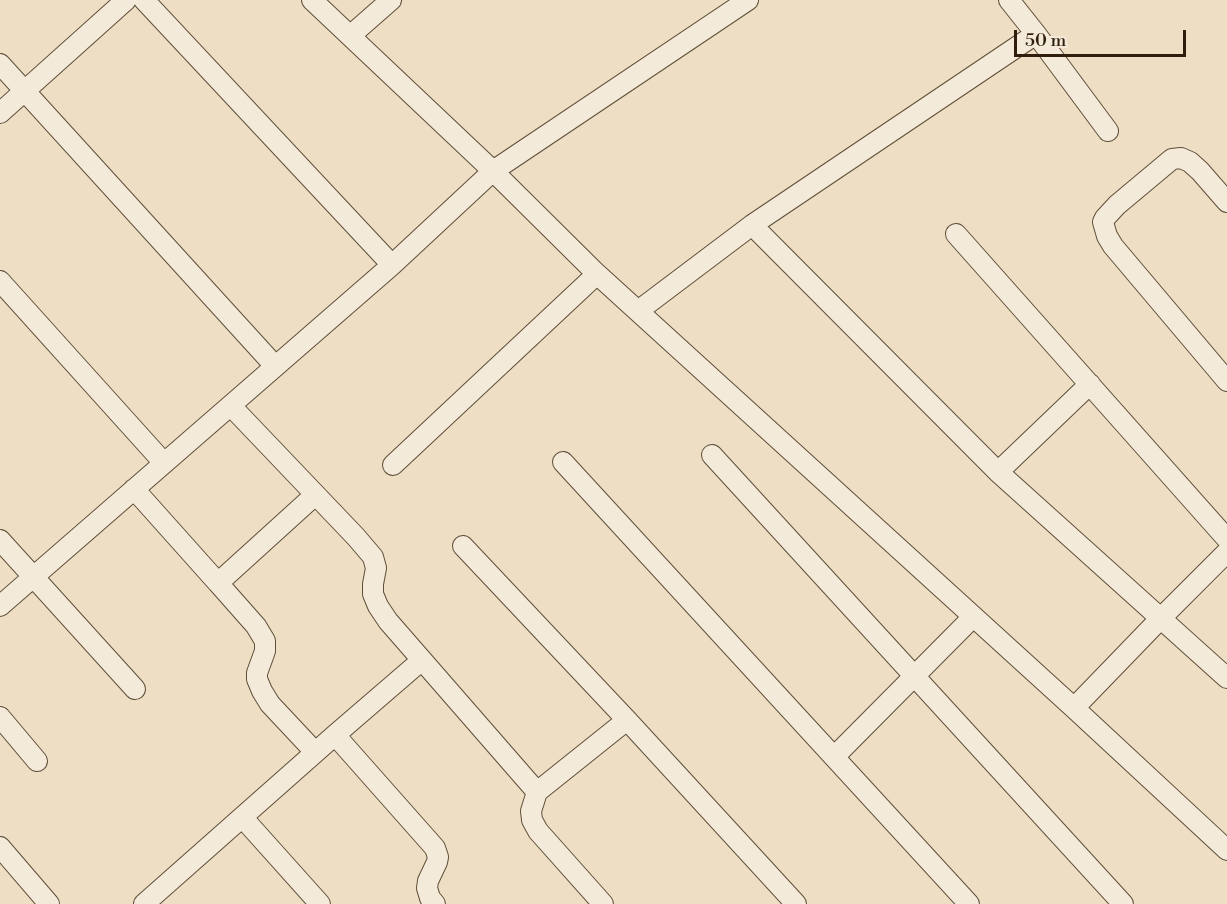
<!DOCTYPE html>
<style>
body{margin:0}
#map{position:relative;width:1227px;height:904px;overflow:hidden;background:#eedec4;font-family:"Libre Bodoni",serif}
canvas{display:block}
.scale{position:absolute;left:1014px;top:30px;width:172px;height:27px;box-sizing:border-box;border:3px solid #2f1e0b;border-top:0;padding-left:8px;font-size:18px;line-height:21px;white-space:nowrap;color:#2f1e0b;-webkit-text-stroke:4px #f4ead9;paint-order:stroke}
</style>
<div id="map">
<canvas width="1227" height="904"></canvas>
<div class="scale">50 m</div>
</div>
<script>
const g = document.querySelector('canvas').getContext('2d');
g.lineJoin = 'round';
function shape(rows) {
  const path = new Path2D();
  for (const r of rows) {
    path.moveTo(r[0], r[1]);
    for (let i = 2; i < r.length; i += 2) path.lineTo(r[i], r[i + 1]);
  }
  return path;
}
function strokePath(path, color, width, dash) {
  g.strokeStyle = color;
  g.lineWidth = width;
  g.lineCap = dash ? 'butt' : 'round';
  g.setLineDash(dash || []);
  g.stroke(path);
}
const street = shape([
 [144,0,392,265],
 [312,0,493,171,597,274,1074,708,1227,850],
 [1036,34,1108,131],
 [350,36,391,0],
 [0,64,275,366],
 [0,113,126,0],
 [1227,202,1200,171,1190,162,1181,158,1172,159,1117,205,1105,218,1103,222,1107,236,1113,246,1227,381],
 [752,225,1036,34,1009,0],
 [956,234,1227,539],
 [0,281,164,463],
 [638,311,752,225,998,472,1227,678],
 [231,406,356,537,373,557,376,568,373,584,373,594,378,606,388,621,537,792,627,720],
 [712,455,1123,904],
 [563,462,969,904],
 [393,465,597,274],
 [998,472,1090,384],
 [134,489,218,583,315,495],
 [0,540,135,689],
 [463,546,627,720,796,904],
 [218,583,256,626,265,641,265,651,257,673,257,679,262,691,270,704,315,752],
 [0,606,392,265,493,171,748,0],
 [1074,708,1161,618,1227,552],
 [0,717,37,761],
 [335,735,435,848,438,857,437,862,428,881,427,888,430,898,435,904],
 [834,757,973,617],
 [537,792,531,811,532,820,538,831,603,904],
 [243,818,320,904],
 [0,847,49,904],
 [144,904,335,735,422,660]
]);
strokePath(street, '#5f4e39', 22);
strokePath(street, '#f4ead9', 20);
</script>
